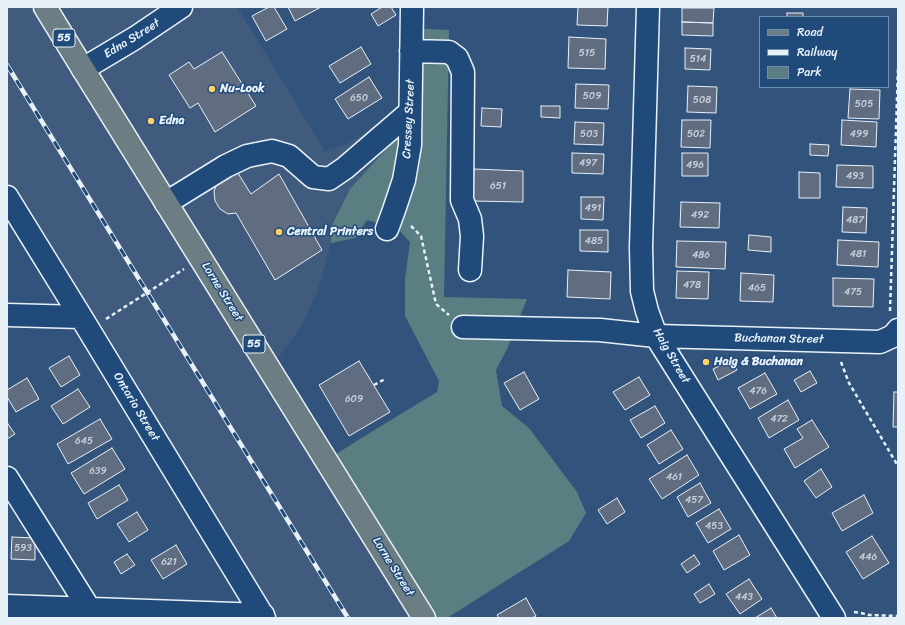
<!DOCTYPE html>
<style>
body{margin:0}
#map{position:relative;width:905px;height:625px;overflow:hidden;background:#32547c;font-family:Sriracha,sans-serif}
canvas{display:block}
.frame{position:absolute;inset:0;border:8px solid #e8f1f8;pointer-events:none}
.legend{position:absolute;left:759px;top:16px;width:130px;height:72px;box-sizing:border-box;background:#1f4a7a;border:1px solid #6f8dac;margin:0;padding:5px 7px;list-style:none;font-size:12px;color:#e8f1f8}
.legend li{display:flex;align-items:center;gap:8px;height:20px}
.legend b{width:20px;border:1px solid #6f8dac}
</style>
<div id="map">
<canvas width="905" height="625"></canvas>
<div class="frame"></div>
<ul class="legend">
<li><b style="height:5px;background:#6c7e84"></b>Road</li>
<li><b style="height:5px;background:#e8f1f8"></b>Railway</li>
<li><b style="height:11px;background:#5b7e83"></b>Park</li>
</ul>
</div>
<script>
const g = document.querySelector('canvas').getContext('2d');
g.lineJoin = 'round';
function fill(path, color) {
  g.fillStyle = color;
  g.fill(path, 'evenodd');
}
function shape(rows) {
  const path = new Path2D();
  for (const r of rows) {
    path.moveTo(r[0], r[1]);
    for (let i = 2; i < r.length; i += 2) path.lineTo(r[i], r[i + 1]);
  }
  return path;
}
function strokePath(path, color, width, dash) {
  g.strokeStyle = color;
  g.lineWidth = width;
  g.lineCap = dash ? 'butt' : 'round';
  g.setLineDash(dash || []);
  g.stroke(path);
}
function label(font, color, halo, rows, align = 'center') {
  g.font = font + ' Sriracha,sans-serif';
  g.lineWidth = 3;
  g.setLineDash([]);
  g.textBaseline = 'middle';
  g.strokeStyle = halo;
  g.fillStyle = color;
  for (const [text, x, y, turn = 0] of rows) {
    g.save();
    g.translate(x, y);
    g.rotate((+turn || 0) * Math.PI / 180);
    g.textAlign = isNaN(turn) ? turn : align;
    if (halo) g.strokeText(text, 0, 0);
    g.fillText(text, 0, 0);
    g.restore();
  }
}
fill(shape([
 [7,7,237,7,325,151,350,143,410,100,409,124,350,189,331,227,331,243,329,251,317,293,299,330,274,363,426,618,264,618,7,197]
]), '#405b7d');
fill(shape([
 [411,28,449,30,444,297,527,299,507,349,496,370,502,406,529,428,577,492,586,513,569,541,447,618,426,618,327,460,363,437,437,392,439,381,405,316,405,279,410,242,398,229,367,220,355,238,331,243,331,227,350,189,409,124]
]), '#5b7e83');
const building = shape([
 [269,7,274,7,287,29,266,41,252,16,269,7],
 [288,7,321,7,295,21,288,7],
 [382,7,391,7,396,15,378,26,371,14,382,7],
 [578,7,608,7,607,26,577,25,578,7],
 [682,8,714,8,713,23,682,22,682,8],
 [787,13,803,13,803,17,787,17,787,13],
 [682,22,713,23,713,36,682,35,682,22],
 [569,37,606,39,605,69,568,68,569,37],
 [361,47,371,64,340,83,329,66,361,47],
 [685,48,711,49,710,70,685,69,685,48],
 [222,52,256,106,215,132,198,103,190,108,169,75,189,62,194,69,222,52],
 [369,77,382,98,348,119,335,99,369,77],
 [576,84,609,85,608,109,575,108,576,84],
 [688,86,717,87,716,113,687,112,688,86],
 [850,89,880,90,879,119,848,118,850,89],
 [541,106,560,106,560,118,541,117,541,106],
 [482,108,502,109,501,127,481,126,482,108],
 [682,120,711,120,710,148,681,147,682,120],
 [842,120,877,122,876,147,841,145,842,120],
 [575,122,604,123,603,145,574,144,575,122],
 [810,144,829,145,828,156,810,155,810,144],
 [572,153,604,154,603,174,572,173,572,153],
 [682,153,708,153,708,176,682,176,682,153],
 [837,165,873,166,873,188,836,187,837,165],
 [474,169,523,171,523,202,473,201,474,169],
 [236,170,251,194,279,174,322,250,275,280,236,213,228,214,220,209,215,201,214,191,219,179,236,170],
 [799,172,820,173,820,198,799,198,799,172],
 [581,197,604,197,603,220,581,219,581,197],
 [681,202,720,203,719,228,680,227,681,202],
 [843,207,867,208,866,233,842,232,843,207],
 [580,230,608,230,608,252,580,251,580,230],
 [749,235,771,237,771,252,748,250,749,235],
 [838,240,879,242,878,267,837,265,838,240],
 [677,241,726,242,725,269,676,267,677,241],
 [568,270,611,272,610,299,567,297,568,270],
 [677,271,709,272,708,299,676,298,677,271],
 [741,273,774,275,773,302,740,301,741,273],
 [833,278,874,279,873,307,833,306,833,278],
 [69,356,80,375,61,387,49,368,69,356],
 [732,360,737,370,718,380,713,369,732,360],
 [359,361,390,412,349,436,319,385,359,361],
 [810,371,817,383,801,392,794,380,810,371],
 [524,372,539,399,520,410,504,383,524,372],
 [765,373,777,394,750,409,738,388,765,373],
 [639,377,650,395,625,410,613,392,639,377],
 [27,378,39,399,16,412,7,397,7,390,27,378],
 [78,389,90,407,63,424,51,406,78,389],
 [894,392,898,392,898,427,893,427,894,392],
 [788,400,799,420,769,438,758,418,788,400],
 [655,406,665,423,641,438,630,420,655,406],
 [100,419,112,439,68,464,57,444,100,419],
 [812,420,829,447,795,468,784,449,803,438,797,429,812,420],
 [8,424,15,434,7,439,7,425,8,424],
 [671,430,683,449,659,464,647,445,671,430],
 [112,448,125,469,84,494,71,473,112,448],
 [687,455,699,475,662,499,649,479,687,455],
 [821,469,832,487,816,498,804,481,821,469],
 [700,483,711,503,688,517,677,497,700,483],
 [119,485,128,500,97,519,88,503,119,485],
 [864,495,873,513,842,531,832,513,864,495],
 [617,498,625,512,607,524,598,510,617,498],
 [719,509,731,529,708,543,696,523,719,509],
 [137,512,148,530,129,542,117,524,137,512],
 [739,535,750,555,724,570,713,551,739,535],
 [872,536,889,563,863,579,846,552,872,536],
 [12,537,35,538,35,560,11,559,12,537],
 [176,545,187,564,163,579,151,560,176,545],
 [127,554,135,565,121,574,114,562,127,554],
 [694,555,700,564,687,573,681,564,694,555],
 [749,579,762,599,740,614,726,594,749,579],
 [709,584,715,594,700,603,694,594,709,584],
 [526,598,536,616,532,618,499,618,497,615,526,598],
 [771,608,777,618,755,618,771,608]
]);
fill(building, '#606c80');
strokePath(building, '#e8f1f8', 1);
const minor = shape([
 [648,7,641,247,642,291,647,311,656,336,834,618],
 [411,51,449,52,457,58,463,72,462,200,470,219,472,236,470,270],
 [83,69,135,38,181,7],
 [7,197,81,317,264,618],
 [166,203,226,166,247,156,272,151,289,156,313,177,329,179,345,168,410,112],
 [387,229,394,210,404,180,410,145,412,7],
 [7,315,81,317],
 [463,327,600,330,656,336,880,342,893,336,898,330],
 [7,478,95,618],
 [7,606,263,615]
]);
const major = shape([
 [45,7,83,69,424,618]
]);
strokePath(minor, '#e8f1f8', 25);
strokePath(major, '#e8f1f8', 25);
strokePath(shape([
 [411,226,421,236,436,304,449,315],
 [890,311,898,68],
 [106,319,184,269],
 [841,362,849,383,898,466],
 [374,385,385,379],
 [854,612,861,613,869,615,898,616]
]), '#e8f1f8', 2.5, [4, 3]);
strokePath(minor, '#1f4a7a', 22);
strokePath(major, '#6c7e84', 22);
const rail = shape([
 [7,65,348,618]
]);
strokePath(rail, '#e8f1f8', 4.5);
strokePath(rail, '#1f4a7a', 3, [9]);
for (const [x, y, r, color] of [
 [212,89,4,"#ffd166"],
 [151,121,4,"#ffd166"],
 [279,232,4,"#ffd166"],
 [706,362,4,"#ffd166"]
]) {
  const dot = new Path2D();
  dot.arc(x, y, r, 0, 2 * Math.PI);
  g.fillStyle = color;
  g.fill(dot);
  strokePath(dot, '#1f4a7a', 1.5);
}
label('10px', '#c6d0da', null, [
 ["515",587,53],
 ["514",698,59],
 ["509",592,96],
 ["650",359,98],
 ["508",702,100],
 ["505",864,104],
 ["503",589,134],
 ["502",696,134],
 ["499",859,134],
 ["497",588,163],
 ["496",695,165],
 ["493",855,176],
 ["651",498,186],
 ["491",593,208],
 ["492",700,215],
 ["487",855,220],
 ["485",594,241],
 ["481",858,254],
 ["486",701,255],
 ["478",692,285],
 ["465",757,288],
 ["475",853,292],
 ["476",758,391],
 ["609",354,399],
 ["472",779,419],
 ["645",84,441],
 ["639",98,471],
 ["461",674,477],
 ["457",694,500],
 ["453",714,526],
 ["593",23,548],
 ["446",868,557],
 ["621",169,562],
 ["443",744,597]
]);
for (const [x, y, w] of [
 [64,38,22],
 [254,344,22]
]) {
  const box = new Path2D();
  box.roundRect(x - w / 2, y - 9, w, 18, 3);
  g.fillStyle = '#1f4a7a';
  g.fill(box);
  strokePath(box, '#e8f1f8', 1);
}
label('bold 11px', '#e8f1f8', null, [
 ["55",64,38],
 ["55",254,344]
]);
label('12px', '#e8f1f8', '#1f4a7a', [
 ["Edna Street",132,39,-32],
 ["Cressey Street",409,119,-87],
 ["Lorne Street",222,292,58],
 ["Buchanan Street",779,339,1],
 ["Haig Street",671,356,60],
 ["Ontario Street",136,407,59],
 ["Lorne Street",393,567,58]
]);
label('bold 12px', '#e8f1f8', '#1f4a7a', [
 ["Nu-Look",220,89],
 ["Edna",159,121],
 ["Central Printers",287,232],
 ["Haig & Buchanan",714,362]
], 'left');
</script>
